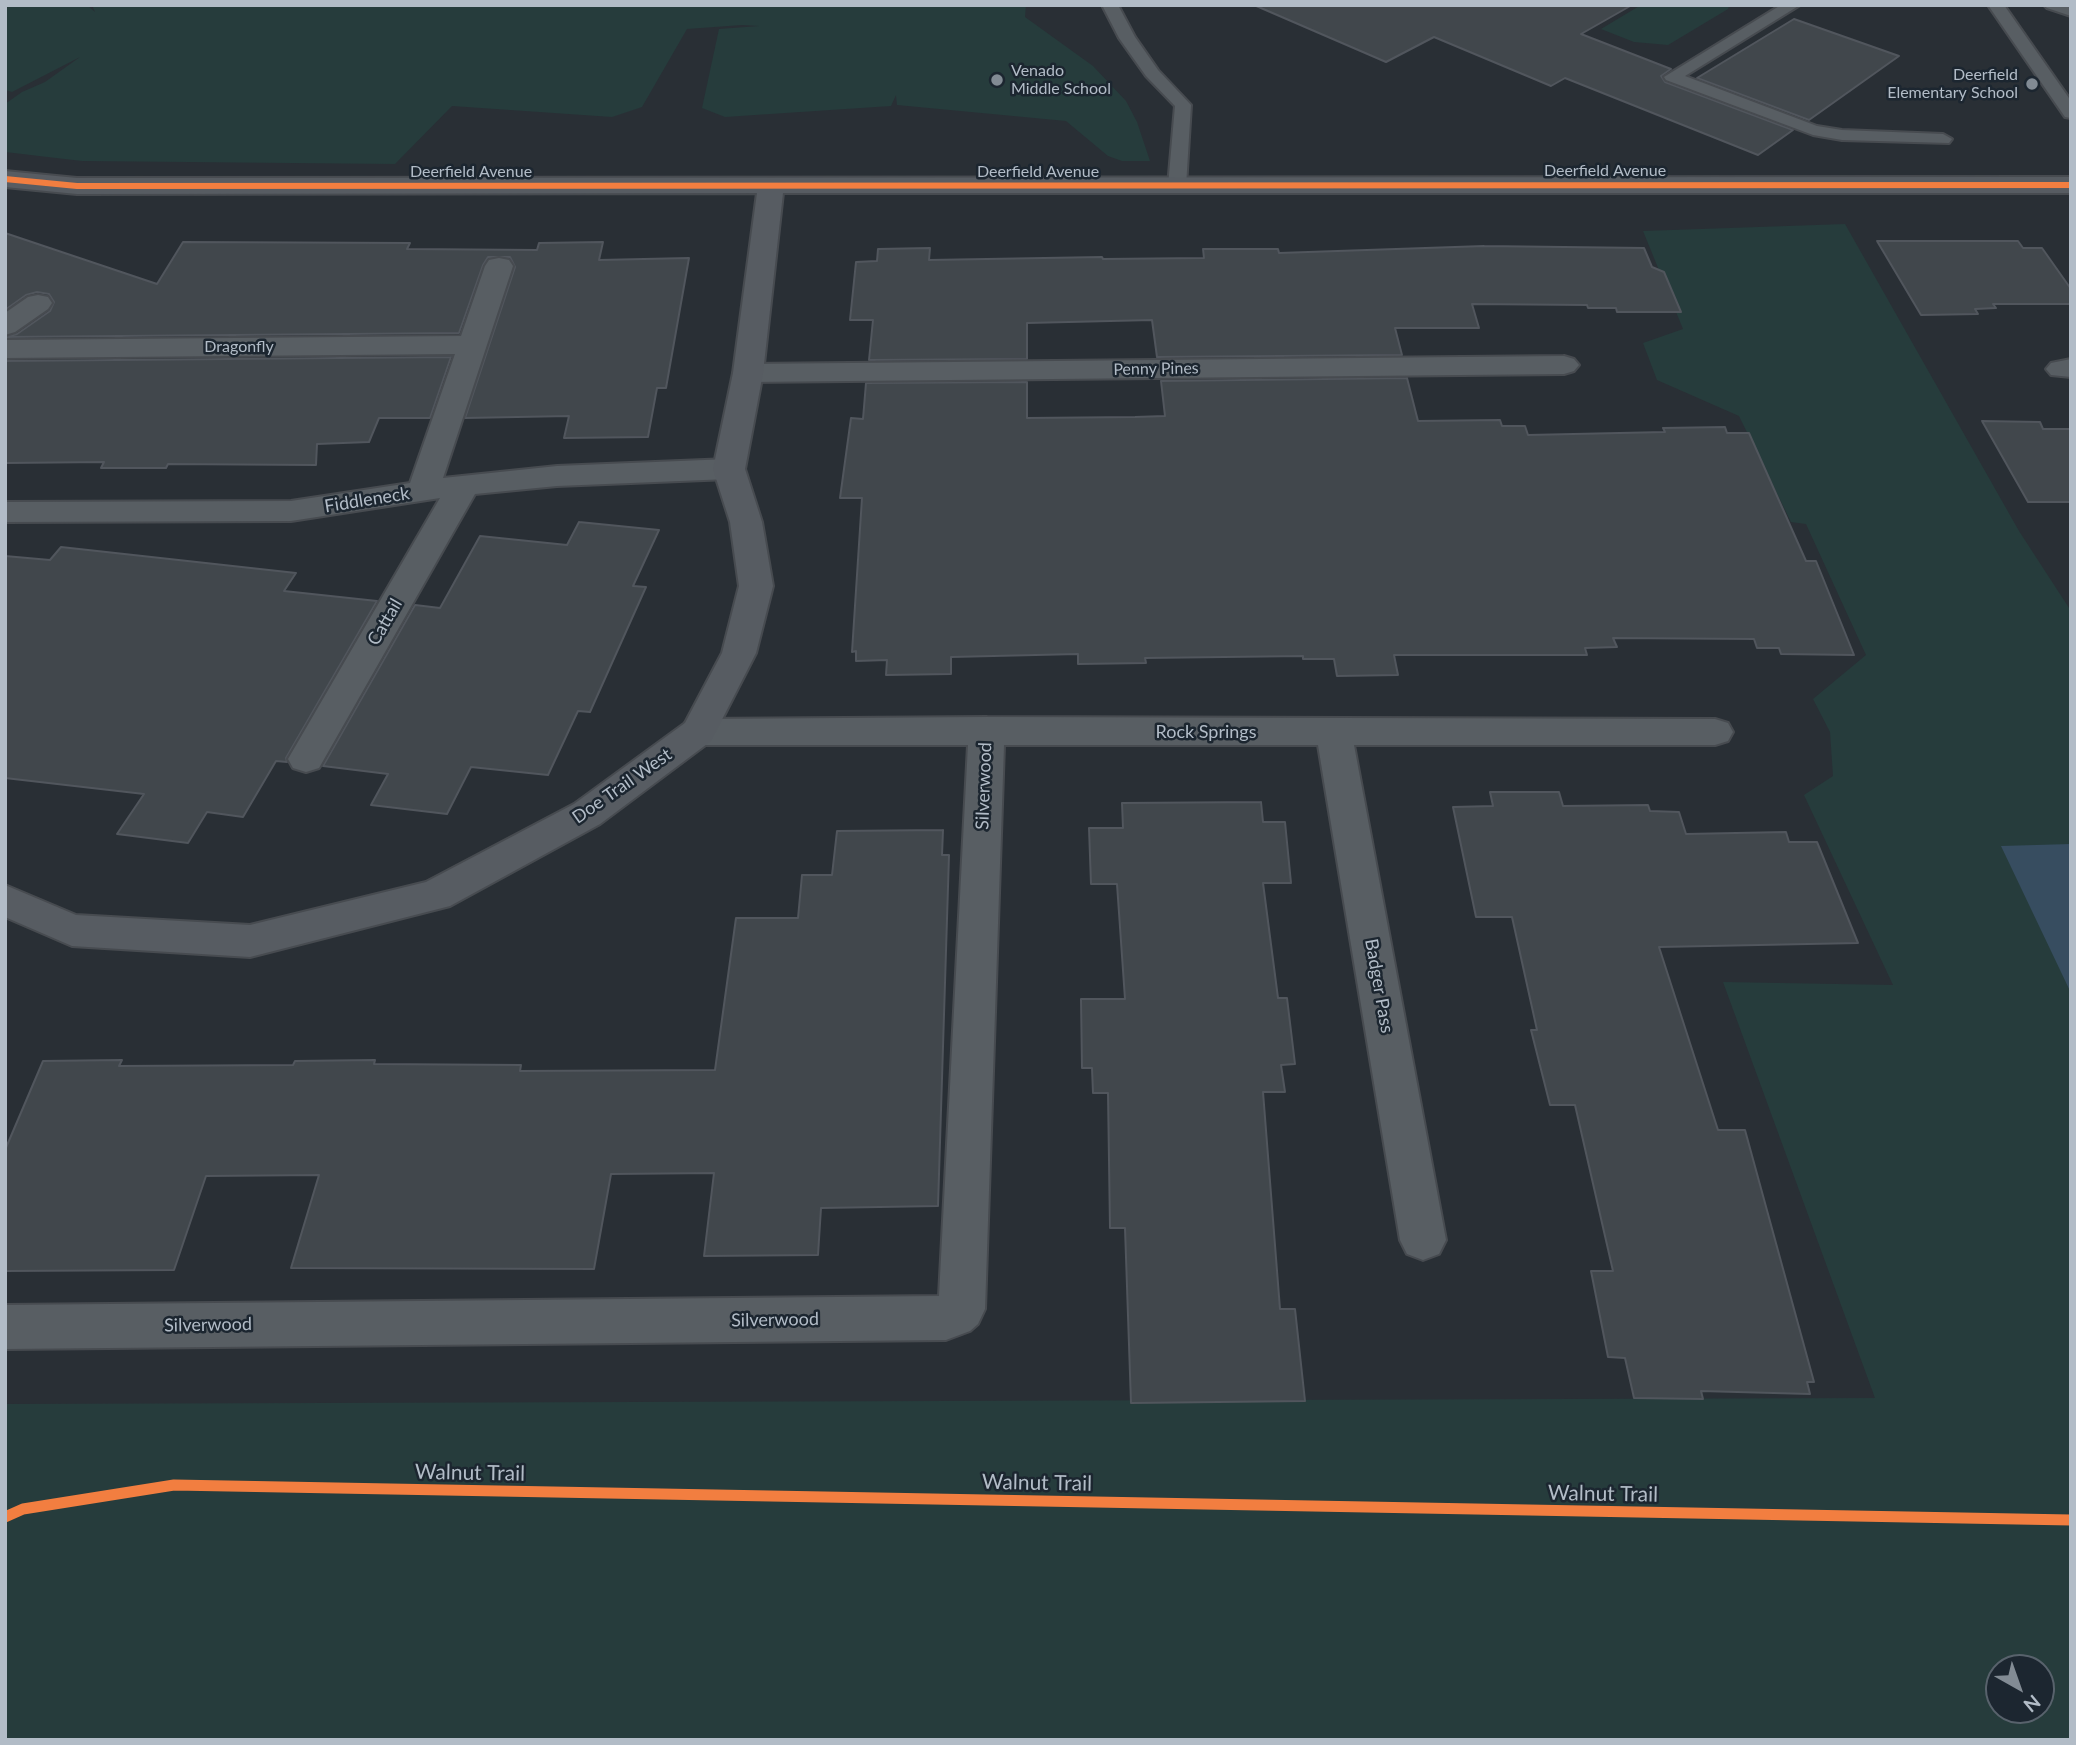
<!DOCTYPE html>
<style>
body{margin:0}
#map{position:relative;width:2076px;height:1745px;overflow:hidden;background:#292f35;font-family:Lato,sans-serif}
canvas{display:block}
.frame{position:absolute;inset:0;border:7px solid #b2bcc7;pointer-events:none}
.north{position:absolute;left:1985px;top:1654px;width:70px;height:70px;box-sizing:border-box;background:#1c2630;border:2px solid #58626c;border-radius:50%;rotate:140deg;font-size:19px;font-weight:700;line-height:28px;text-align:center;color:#b2bcc7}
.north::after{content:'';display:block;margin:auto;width:24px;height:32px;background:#828b94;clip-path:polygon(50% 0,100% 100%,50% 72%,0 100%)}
</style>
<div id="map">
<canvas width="2076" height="1745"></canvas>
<div class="frame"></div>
<div class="north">N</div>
</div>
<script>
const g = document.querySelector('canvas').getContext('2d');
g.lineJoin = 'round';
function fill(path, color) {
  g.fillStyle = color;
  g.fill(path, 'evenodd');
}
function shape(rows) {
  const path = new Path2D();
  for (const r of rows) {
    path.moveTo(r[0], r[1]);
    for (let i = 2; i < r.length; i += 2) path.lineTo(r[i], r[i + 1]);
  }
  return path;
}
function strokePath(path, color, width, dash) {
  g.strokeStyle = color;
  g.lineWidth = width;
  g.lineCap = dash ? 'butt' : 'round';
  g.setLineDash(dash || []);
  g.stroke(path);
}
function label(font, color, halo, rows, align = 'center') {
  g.font = font + ' Lato,sans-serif';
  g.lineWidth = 5;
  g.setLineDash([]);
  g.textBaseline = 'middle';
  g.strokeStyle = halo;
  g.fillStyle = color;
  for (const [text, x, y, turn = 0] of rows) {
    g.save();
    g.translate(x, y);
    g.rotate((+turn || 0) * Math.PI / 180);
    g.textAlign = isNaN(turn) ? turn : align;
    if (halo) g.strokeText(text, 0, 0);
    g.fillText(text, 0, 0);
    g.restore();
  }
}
fill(shape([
 [5,5,87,5,95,12,92,5,1026,5,1025,17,1093,66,1126,101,1137,122,1150,161,1122,161,1108,156,1066,121,897,105,896,95,891,106,725,117,702,108,719,29,759,26,742,25,687,29,642,107,612,117,452,106,395,164,82,161,5,152,5,104,22,92,45,82,80,57,12,92,5,90],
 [1641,5,1728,5,1729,6,1728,9,1668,45,1634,42,1601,29],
 [1845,224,2019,531,2071,611,2071,1740,5,1740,5,1404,1875,1398,1723,982,1893,985,1804,795,1833,776,1830,732,1813,699,1866,655,1806,524,1791,522,1739,416,1657,380,1643,343,1683,329,1643,231],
 [1999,1668,2041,1668,2041,1710,1999,1710]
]), '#263c3c');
fill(shape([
 [2071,844,2071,993,2001,846]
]), '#374d60');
const building = shape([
 [1254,5,1632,5,1581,34,1671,69,1661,76,1665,82,1793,130,1758,155,1565,78,1551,86,1434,37,1386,62,1254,5],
 [1794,19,1899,56,1809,120,1697,78,1794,19],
 [5,233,157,284,183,242,410,243,407,249,537,250,539,243,603,242,599,260,689,258,666,388,657,388,648,437,564,438,569,416,465,418,515,267,510,257,488,257,483,265,459,333,6,337,17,334,50,311,54,302,49,294,37,292,26,295,5,310,5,233],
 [1877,241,2018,241,2023,248,2042,248,2071,289,2071,304,1993,304,1996,308,1975,309,1978,314,1921,315,1877,241],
 [1484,246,1644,248,1652,267,1664,272,1681,312,1617,312,1616,308,1588,308,1587,305,1472,304,1479,328,1395,328,1402,355,1157,357,1152,320,1027,323,1027,359,869,360,873,320,850,320,856,262,877,261,878,249,930,248,929,260,1102,257,1103,259,1204,258,1203,249,1278,249,1279,253,1484,246],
 [451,357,430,418,379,418,369,442,317,444,316,465,168,464,166,468,101,468,104,462,5,463,5,361,451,357],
 [1407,378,1418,421,1500,420,1502,426,1525,426,1528,435,1665,432,1663,428,1725,427,1727,433,1749,433,1806,561,1816,561,1854,655,1781,654,1779,648,1757,648,1754,639,1613,638,1617,647,1585,648,1587,655,1394,655,1398,675,1337,676,1334,659,1303,659,1303,656,1145,658,1146,663,1078,664,1078,654,951,657,951,674,886,675,887,660,856,661,856,651,852,652,862,498,840,498,851,418,863,419,866,383,1027,382,1027,418,1135,417,1165,416,1161,381,1407,378],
 [1982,421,2040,422,2043,429,2071,429,2071,502,2028,502,1982,421],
 [579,522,659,530,633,586,646,587,590,712,578,711,548,775,471,767,447,814,371,805,388,774,323,766,415,605,440,608,480,536,567,545,579,522],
 [61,547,296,573,284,591,377,601,286,758,287,762,276,761,243,817,207,812,188,843,117,834,144,794,5,778,5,556,50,560,61,547],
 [1490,792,1559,792,1563,806,1648,805,1650,811,1679,812,1686,834,1786,832,1789,842,1817,842,1858,943,1659,947,1718,1130,1745,1130,1814,1382,1807,1382,1810,1394,1701,1391,1703,1399,1634,1398,1625,1358,1608,1357,1591,1271,1613,1271,1575,1105,1550,1105,1531,1030,1537,1030,1512,917,1476,917,1453,807,1493,806,1490,792],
 [1261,802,1263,822,1285,822,1291,883,1263,883,1278,998,1287,998,1295,1064,1281,1065,1285,1092,1263,1092,1280,1309,1295,1309,1305,1401,1131,1403,1125,1228,1110,1228,1108,1093,1093,1093,1092,1068,1082,1068,1081,999,1125,999,1117,884,1091,884,1089,828,1123,828,1122,803,1261,802],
 [943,830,942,855,949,855,938,1206,821,1208,818,1255,704,1256,714,1173,611,1174,594,1269,291,1268,319,1175,206,1176,174,1270,5,1271,5,1150,43,1061,122,1060,119,1066,293,1065,295,1061,375,1060,374,1064,521,1065,520,1071,715,1070,736,918,798,918,802,875,832,875,837,831,943,830]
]);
fill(building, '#41474c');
strokePath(building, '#51565d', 2);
const lane = shape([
 [1102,5,1118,5,1135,37,1158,70,1191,105,1186,186,1183,190,1177,191,1168,186,1175,106,1146,76,1119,38,1102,5],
 [1781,5,1800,5,1685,76,1817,126,1842,130,1943,134,1952,139,1949,143,1842,140,1813,135,1666,80,1664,77,1781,5],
 [1988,5,2004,5,2071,101,2071,118,2065,117,1988,5],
 [2044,5,2071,6,2071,16,2047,8,2044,5]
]);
const street = shape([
 [499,258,509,260,513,266,443,478,557,466,729,459,740,462,745,469,740,476,729,479,557,486,475,494,319,768,306,772,293,768,288,759,440,498,291,521,5,522,5,502,291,501,410,483,455,354,5,358,5,340,461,336,485,266,489,260,499,258],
 [38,295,48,297,52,303,48,309,15,332,5,335,5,313,28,297,38,295],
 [1564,356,1574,359,1579,365,1574,371,1564,374,748,382,738,379,733,373,738,367,748,364,1564,356],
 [2071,359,2071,377,2051,375,2046,369,2051,363,2071,359],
 [987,717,1715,719,1728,723,1733,732,1728,741,1715,745,1354,745,1446,1240,1439,1254,1423,1260,1407,1254,1400,1240,1318,745,1004,745,985,1309,978,1324,970,1331,946,1340,5,1349,5,1305,939,1296,968,745,698,745,685,741,680,732,685,723,698,719,987,717]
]);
const secondary = shape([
 [5,171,77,178,2071,177,2071,193,783,193,763,373,745,469,762,522,773,586,756,653,711,741,600,824,450,906,250,957,72,946,5,917,5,885,76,915,250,925,426,882,574,804,685,723,722,653,739,586,730,522,713,469,733,373,757,193,77,194,5,187,5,171]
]);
strokePath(lane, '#474b50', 4);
strokePath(street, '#474b50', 4);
strokePath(secondary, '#474b50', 4);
fill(lane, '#585e63');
fill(street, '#585e63');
fill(secondary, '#575c62');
strokePath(shape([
 [5,179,77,186,2071,185]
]), '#f27e40', 6);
strokePath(shape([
 [5,1517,23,1509,174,1485,2071,1520]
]), '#f27e40', 11);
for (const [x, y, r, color] of [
 [997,80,7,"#828b94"],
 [2032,84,7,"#828b94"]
]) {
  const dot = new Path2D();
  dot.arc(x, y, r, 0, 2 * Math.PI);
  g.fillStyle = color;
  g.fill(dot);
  strokePath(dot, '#1c2630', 2.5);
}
label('16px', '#b2bcc7', '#1c2630', [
 ["Venado",1011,71],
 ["Middle School",1011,89],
 ["Deerfield",2018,75,"right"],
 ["Elementary School",2018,93,"right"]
], 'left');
label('16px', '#b2bcc7', '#1c2630', [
 ["Deerfield Avenue",1605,171],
 ["Deerfield Avenue",471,172],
 ["Deerfield Avenue",1038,172],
 ["Dragonfly",239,347],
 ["Penny Pines",1156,369,-1]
]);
label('18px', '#b2bcc7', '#1c2630', [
 ["Fiddleneck",367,500,-9],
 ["Cattail",385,622,-60],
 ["Rock Springs",1206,732],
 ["Doe Trail West",622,786,-35],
 ["Silverwood",984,786,-88],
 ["Badger Pass",1379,986,80],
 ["Silverwood",775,1320,-1],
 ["Silverwood",208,1325,-1]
]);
label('21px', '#b2bcc7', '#1c2630', [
 ["Walnut Trail",470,1473,1],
 ["Walnut Trail",1037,1483,1],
 ["Walnut Trail",1603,1494,1]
]);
</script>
